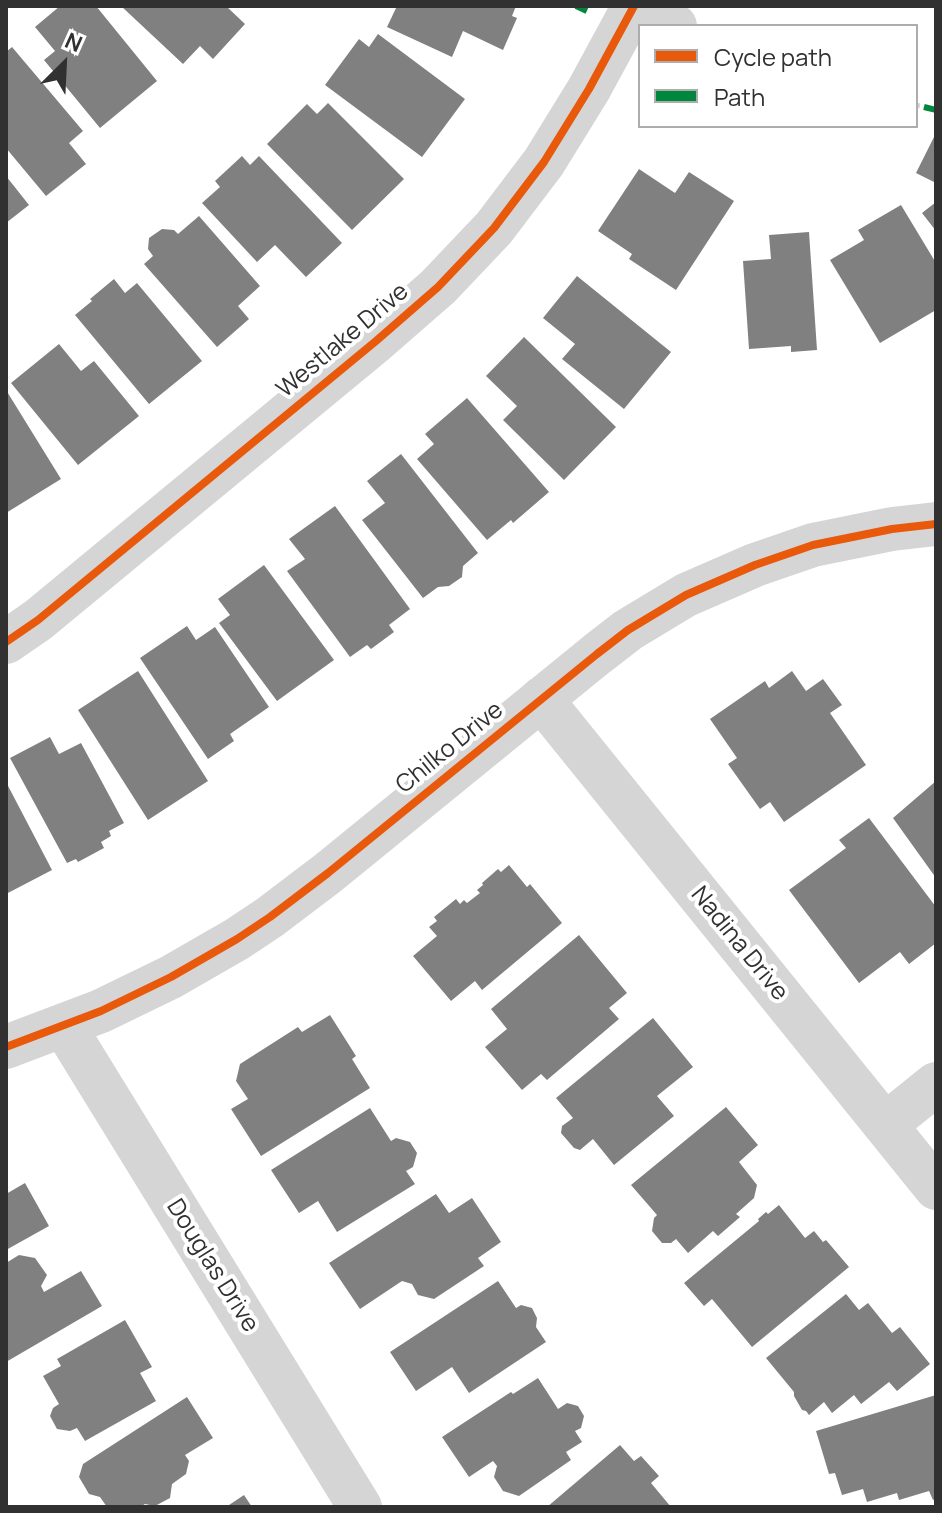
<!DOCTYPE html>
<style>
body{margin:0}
#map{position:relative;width:942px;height:1513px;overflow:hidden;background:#fff;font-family:Manrope,sans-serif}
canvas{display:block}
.frame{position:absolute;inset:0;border:8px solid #313131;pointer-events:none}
.legend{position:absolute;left:638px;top:24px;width:280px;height:104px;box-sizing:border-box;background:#fff;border:2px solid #adadad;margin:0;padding:10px 14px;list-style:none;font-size:24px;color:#313131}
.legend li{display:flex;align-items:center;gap:16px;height:40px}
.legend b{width:40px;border:2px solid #adadad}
.north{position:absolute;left:24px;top:24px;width:80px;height:80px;-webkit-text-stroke:6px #fff;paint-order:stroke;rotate:24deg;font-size:22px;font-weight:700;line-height:32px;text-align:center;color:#313131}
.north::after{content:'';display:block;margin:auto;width:28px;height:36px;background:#313131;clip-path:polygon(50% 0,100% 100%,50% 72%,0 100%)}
</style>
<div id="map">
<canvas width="942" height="1513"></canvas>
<div class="frame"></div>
<ul class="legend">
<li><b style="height:10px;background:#e8590c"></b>Cycle path</li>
<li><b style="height:10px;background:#00873e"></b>Path</li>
</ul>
<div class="north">N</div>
</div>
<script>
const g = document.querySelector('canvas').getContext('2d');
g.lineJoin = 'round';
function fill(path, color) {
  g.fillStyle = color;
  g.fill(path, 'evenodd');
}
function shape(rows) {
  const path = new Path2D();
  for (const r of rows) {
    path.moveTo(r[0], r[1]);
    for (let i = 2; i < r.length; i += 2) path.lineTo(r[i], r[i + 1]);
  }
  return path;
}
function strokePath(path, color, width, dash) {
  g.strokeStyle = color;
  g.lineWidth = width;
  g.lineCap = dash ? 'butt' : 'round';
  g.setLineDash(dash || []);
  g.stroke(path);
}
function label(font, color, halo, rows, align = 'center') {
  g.font = font + ' Manrope,sans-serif';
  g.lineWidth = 8;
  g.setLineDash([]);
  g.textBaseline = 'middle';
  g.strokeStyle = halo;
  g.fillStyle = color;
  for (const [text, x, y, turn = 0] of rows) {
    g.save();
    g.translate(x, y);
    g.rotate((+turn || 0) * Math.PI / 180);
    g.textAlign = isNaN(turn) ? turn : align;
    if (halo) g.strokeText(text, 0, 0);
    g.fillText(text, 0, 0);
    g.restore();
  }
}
fill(shape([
 [60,6,96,6,157,81,100,128,44,60,55,51,35,27],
 [121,6,226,6,245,24,213,59,200,46,183,64],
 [397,6,516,6,512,16,517,18,503,50,463,31,452,57,387,27],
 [378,34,465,99,422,157,325,85,359,39,369,47],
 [12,47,83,131,69,143,86,164,46,196,6,148,6,52],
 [328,103,404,179,352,230,267,144,307,104,317,114],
 [936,133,936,183,916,173],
 [242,156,250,165,259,156,342,243,306,277,275,245,257,262,202,203,220,187,215,181],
 [639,169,675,193,689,172,734,201,676,290,629,259,632,254,598,231],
 [6,176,29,205,6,223],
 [936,202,936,231,922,213],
 [901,205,936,263,936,310,880,343,830,260,864,240,858,230],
 [199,216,260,286,238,306,249,319,217,347,144,264,153,256,148,249,149,238,162,229,174,230,178,234],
 [809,232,817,350,791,352,791,346,749,349,743,261,771,259,769,235],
 [577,276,671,352,624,409,562,359,575,344,543,318],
 [114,279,125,293,137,283,202,361,149,404,75,315,92,301,90,299],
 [524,337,616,427,564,480,503,420,517,406,486,376],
 [59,344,81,371,94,361,139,416,78,465,11,383],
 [6,390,61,479,6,513],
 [467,398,549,492,513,523,511,520,487,540,417,459,434,444,425,434],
 [401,454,478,553,463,566,462,577,449,586,438,587,423,598,362,520,385,503,367,481],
 [335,506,410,609,389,625,394,632,371,649,367,645,350,657,287,571,305,559,289,539],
 [264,565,334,660,277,701,219,623,230,615,218,599],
 [187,626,196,640,215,627,269,707,230,734,234,741,208,759,140,658],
 [138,671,208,781,148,820,78,710],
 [792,671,806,691,823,679,842,705,830,713,866,765,784,822,770,802,760,809,728,764,737,758,710,719,765,681,769,688],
 [50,737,59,754,81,743,124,823,109,831,111,836,101,842,104,848,78,862,76,859,67,863,10,758],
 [936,781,936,878,893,818],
 [6,782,52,870,6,894],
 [869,818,936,907,936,943,909,964,900,952,859,983,789,890,846,848,839,840],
 [509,865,527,887,530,884,562,923,482,990,475,981,451,1001,413,956,437,936,429,927,437,921,434,917,456,899,460,904,464,900,467,903,480,893,477,890,483,885,482,883,498,869,501,872],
 [579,935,627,993,609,1008,619,1019,547,1080,541,1074,522,1090,485,1047,507,1029,491,1009],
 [330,1015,356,1056,352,1059,370,1088,261,1156,231,1109,248,1099,236,1081,240,1064,298,1027,302,1032],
 [653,1018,693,1067,657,1096,674,1116,614,1165,593,1139,580,1150,574,1148,561,1133,562,1126,573,1118,556,1098],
 [726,1107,758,1145,739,1162,757,1185,754,1198,736,1214,740,1217,718,1236,713,1231,688,1253,676,1239,671,1243,662,1243,652,1231,654,1218,657,1215,631,1185],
 [370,1108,391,1141,396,1138,410,1142,417,1153,413,1167,406,1171,415,1184,337,1232,318,1201,299,1213,271,1170],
 [25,1183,49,1226,6,1250,6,1194],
 [436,1194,449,1213,472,1198,501,1242,478,1258,484,1266,434,1299,418,1295,412,1284,402,1281,360,1309,329,1263],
 [779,1205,805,1238,814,1231,823,1242,826,1240,849,1267,752,1347,712,1299,704,1306,684,1283,759,1221,758,1219,766,1212,768,1214],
 [19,1255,35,1258,47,1275,41,1286,44,1292,81,1271,102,1306,6,1362,6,1263],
 [498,1281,516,1308,521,1305,532,1308,537,1318,536,1327,546,1342,469,1393,452,1367,416,1391,390,1352],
 [846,1294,859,1310,868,1303,892,1333,900,1327,930,1364,897,1391,889,1382,861,1404,854,1395,832,1413,824,1402,809,1415,806,1411,802,1410,794,1396,794,1392,766,1358],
 [125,1320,152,1367,140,1373,156,1401,85,1441,77,1428,70,1431,57,1429,50,1416,53,1408,59,1404,43,1376,61,1366,57,1359],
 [538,1378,558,1409,567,1403,578,1406,584,1416,581,1428,575,1431,582,1442,566,1452,571,1460,519,1496,503,1491,494,1477,497,1466,493,1461,469,1477,442,1437,511,1392,513,1394],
 [936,1395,936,1499,933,1500,929,1491,899,1500,897,1493,867,1502,863,1489,842,1495,835,1473,829,1474,816,1431],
 [187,1397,213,1438,185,1455,189,1461,186,1474,172,1484,170,1498,155,1506,145,1504,140,1507,107,1507,100,1497,89,1494,79,1477,83,1464],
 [620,1445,634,1461,641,1456,659,1476,651,1483,671,1507,547,1507],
 [244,1495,252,1507,226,1507]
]), '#808080');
strokePath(shape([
 [916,105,924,107]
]), '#d4d4d4', 5, [4, 4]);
strokePath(shape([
 [635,6,675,26],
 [6,642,38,620,376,341,438,287,494,228,544,162,589,89,634,6],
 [541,699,936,1188],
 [64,1026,360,1507],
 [885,1125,936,1084]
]), '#d5d5d5', 44);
strokePath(shape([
 [6,1047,101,1011,171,977,237,939,270,917,328,873,597,654,628,630,686,595,755,565,813,545,892,529,936,524]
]), '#d5d5d5', 44);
strokePath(shape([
 [576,6,591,13],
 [924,107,936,110]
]), '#00873e', 6, [12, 6]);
strokePath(shape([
 [6,642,38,620,376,341,438,287,494,228,544,162,589,89,634,6],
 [6,1047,101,1011,171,977,237,939,270,917,328,873,597,654,628,630,686,595,755,565,813,545,892,529,936,524]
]), '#e8590c', 8);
label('24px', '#313131', '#fff', [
 ["Westlake Drive",343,341,-40],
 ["Chilko Drive",450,748,-39],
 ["Nadina Drive",739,944,51],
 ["Douglas Drive",212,1266,58]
]);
</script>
